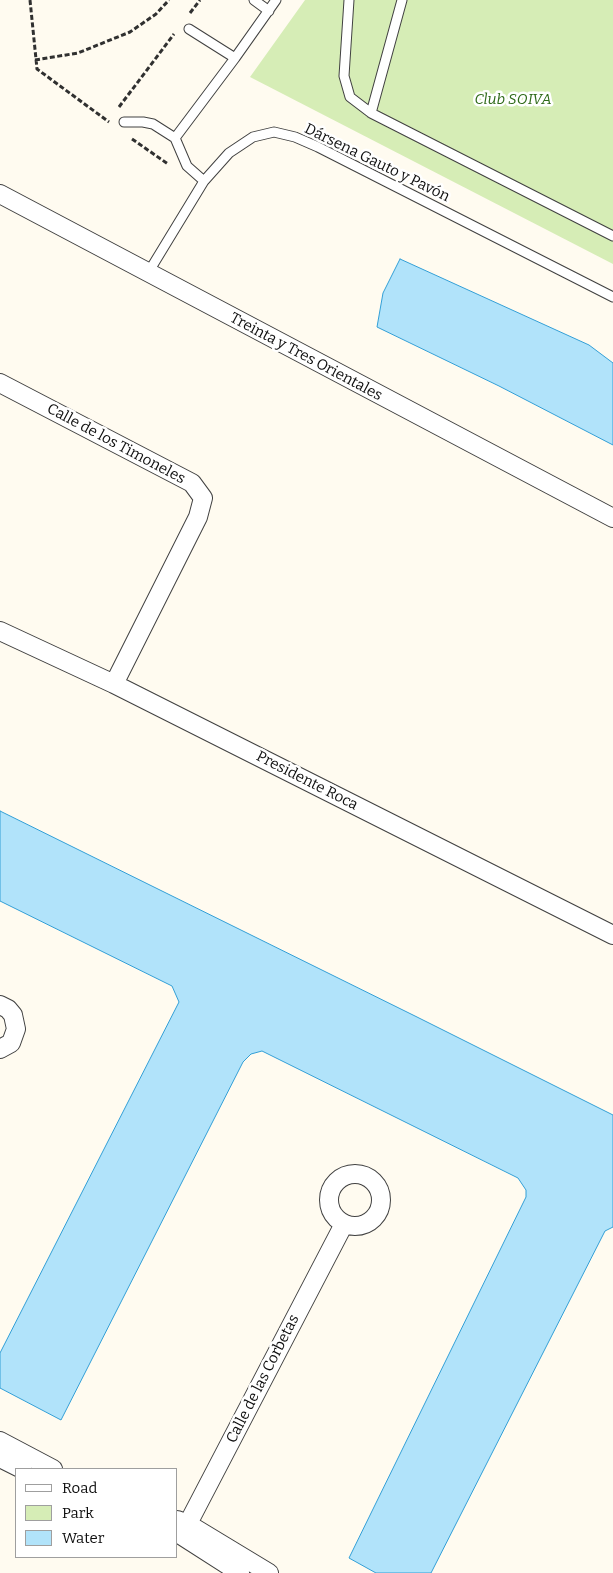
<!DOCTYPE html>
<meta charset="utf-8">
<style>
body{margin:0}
#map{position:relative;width:613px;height:1573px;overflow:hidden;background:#fffbf0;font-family:Bitter,serif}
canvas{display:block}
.legend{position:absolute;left:15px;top:1468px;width:162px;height:90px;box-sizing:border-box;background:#fff;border:1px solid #9f9f9f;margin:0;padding:6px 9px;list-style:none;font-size:15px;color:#0e0e0e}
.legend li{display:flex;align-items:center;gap:10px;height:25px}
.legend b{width:25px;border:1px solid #9f9f9f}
</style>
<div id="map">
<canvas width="613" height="1573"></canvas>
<ul class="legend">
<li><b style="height:6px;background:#fff"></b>Road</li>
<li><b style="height:14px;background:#d6edb6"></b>Park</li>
<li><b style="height:14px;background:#b1e3fa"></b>Water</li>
</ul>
</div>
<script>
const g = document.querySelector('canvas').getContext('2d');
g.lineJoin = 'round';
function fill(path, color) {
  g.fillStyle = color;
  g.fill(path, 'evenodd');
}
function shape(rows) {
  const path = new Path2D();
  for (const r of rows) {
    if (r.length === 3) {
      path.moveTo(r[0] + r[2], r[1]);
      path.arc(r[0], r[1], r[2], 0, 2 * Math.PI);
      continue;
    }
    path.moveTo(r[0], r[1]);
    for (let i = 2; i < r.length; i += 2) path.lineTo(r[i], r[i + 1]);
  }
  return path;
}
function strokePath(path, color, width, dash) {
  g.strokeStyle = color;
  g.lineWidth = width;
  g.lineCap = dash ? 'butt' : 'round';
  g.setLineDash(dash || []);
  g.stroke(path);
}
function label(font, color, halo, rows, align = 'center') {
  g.font = font + ' Bitter,serif';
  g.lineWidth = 5;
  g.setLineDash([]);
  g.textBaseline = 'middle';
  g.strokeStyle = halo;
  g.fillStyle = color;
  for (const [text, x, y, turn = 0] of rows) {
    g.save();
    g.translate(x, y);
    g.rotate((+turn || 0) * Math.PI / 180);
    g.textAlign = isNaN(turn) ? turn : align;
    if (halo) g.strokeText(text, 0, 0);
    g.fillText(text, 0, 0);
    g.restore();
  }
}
fill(shape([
 [305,0,613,0,613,264,250,77]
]), '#d6edb6');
const water = shape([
 [400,259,589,345,613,363,613,445,499,386,377,327,383,293,400,259],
 [0,811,417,1017,613,1115,613,1227,605,1231,431,1573,376,1573,349,1558,526,1197,526,1190,518,1178,262,1051,251,1054,243,1062,61,1420,0,1388,0,1353,179,1002,172,986,0,901,0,811]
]);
fill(water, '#b1e3fa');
strokePath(water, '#339fd6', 1);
const lane = shape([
 [254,0,269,11],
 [349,0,344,76,350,97,371,113,613,236],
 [189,29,235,58],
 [371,113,402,0],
 [124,122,143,122,153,124,175,138,187,166,204,181],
 [175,138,235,58,276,0],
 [148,273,204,181,229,153,253,137,274,132,295,137,318,147,613,297]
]);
const street = shape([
 [0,194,613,518],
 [0,383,192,483,203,498,198,517,114,684],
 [0,631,114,684,613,935],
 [0,1005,8,1009,13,1015,16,1029,11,1043,0,1049],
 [355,1200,26],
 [0,1441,53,1469],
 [0,1458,22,1469],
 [177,1520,188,1524,269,1573],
 [176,1532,240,1573],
 [182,1535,344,1224]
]);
strokePath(lane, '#414141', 11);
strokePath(street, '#414141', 20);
strokePath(shape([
 [30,0,37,69,109,122],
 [190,13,200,0],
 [35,60,78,53,130,32,156,14,169,0],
 [119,107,174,34],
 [132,139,168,164]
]), '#303030', 3, [5, 2.5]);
strokePath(lane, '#fff', 9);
strokePath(street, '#fff', 18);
label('italic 15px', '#306b1a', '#fff', [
 ["Club SOIVA",513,100]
]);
label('15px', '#0e0e0e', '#fff', [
 ["Dársena Gauto y Pavón",377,163,26],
 ["Treinta y Tres Orientales",306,357,28],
 ["Calle de los Timoneles",116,444,28],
 ["Presidente Roca",307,781,27],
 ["Calle de las Corbetas",263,1379,-63]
]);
</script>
